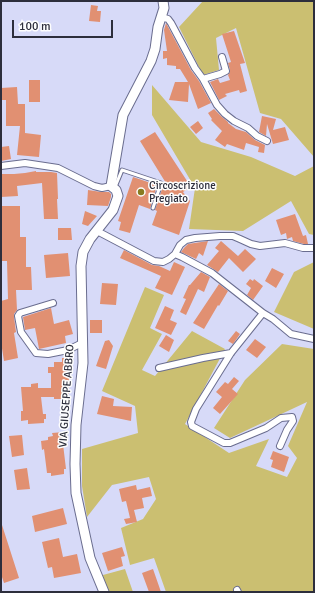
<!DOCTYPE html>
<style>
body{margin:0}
#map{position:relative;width:315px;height:593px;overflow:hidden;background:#d7daf8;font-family:Signika,sans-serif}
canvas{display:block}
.frame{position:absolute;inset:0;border:2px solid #2d2e3c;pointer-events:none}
.scale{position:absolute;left:12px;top:20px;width:101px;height:18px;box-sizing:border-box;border:2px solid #2d2e3c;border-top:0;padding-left:5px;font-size:12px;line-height:14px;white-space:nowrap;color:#2d2e3c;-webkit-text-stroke:3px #fefefe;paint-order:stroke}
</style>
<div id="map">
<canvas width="315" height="593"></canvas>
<div class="frame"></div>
<div class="scale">100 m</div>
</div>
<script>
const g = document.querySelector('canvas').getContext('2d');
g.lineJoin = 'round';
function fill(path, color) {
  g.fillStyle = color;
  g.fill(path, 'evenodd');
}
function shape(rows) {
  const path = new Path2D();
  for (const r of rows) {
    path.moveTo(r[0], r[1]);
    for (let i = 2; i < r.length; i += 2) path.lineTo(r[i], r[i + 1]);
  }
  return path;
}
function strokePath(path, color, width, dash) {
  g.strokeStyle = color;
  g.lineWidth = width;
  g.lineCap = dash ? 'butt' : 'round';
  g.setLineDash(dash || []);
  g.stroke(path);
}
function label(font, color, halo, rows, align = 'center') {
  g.font = font + ' Signika,sans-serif';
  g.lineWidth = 3;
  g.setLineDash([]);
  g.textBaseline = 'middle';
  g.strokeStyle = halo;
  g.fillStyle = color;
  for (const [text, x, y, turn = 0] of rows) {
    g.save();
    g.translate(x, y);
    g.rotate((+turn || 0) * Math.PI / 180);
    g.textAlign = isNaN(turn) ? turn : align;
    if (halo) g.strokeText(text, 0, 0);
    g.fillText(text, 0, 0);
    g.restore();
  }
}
fill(shape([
 [203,1,314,1,314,157,281,119,260,113,236,28,216,38,219,70,203,75,179,27],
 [152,85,201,142,251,157,295,176,314,166,314,235,309,234,291,201,243,231,189,229,195,188,152,115],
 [314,262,314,329,274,312,294,272],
 [145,287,164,295,150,328,162,334,142,370,155,376,192,331,225,349,185,424,229,453,269,439,256,466,287,477,297,458,288,446,307,402,230,438,214,428,245,380,282,344,314,349,314,592,166,592,154,558,130,565,121,528,143,519,156,499,149,477,112,485,87,517,82,486,82,449,138,433,135,406,102,391],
 [125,569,133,592,105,592,103,575]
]), '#cbbf71');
fill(shape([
 [91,5,98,6,97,11,101,11,100,22,89,21],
 [166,23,191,70,199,81,211,103,198,109,189,84,188,102,169,100,175,82,188,82,180,69,176,69,176,66,167,65,167,58,163,59,163,51,167,51,164,30],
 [234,31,245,63,240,64,247,91,240,93,239,90,225,94,227,96,219,100,210,82,218,79,220,83,230,80,228,75,230,72,230,70,228,63,231,62,222,34],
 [29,80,40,80,40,102,29,102],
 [17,87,18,104,25,104,25,133,41,135,39,157,17,155,20,126,6,126,6,100,1,100,1,88],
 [214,109,222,117,228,122,228,123,236,129,246,132,255,140,265,145,264,153,258,152,259,147,246,143,244,150,227,144,225,147,215,140,222,131,211,120,212,119,208,113],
 [262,116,276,119,273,130,285,127,289,140,273,144,267,124,266,136,259,132],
 [198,121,203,128,196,134,190,127],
 [155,132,191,187,183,192,190,201,179,235,152,225,157,211,155,210,163,186,169,188,140,141],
 [9,146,11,159,1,161,1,147],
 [36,171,36,172,51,172,57,173,58,199,57,199,58,219,44,219,42,183,17,186,18,196,1,197,1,174,14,174,14,176,14,174,25,173],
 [133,177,157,185,150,209,139,205,130,233,119,230,121,222,118,221],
 [88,190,101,192,109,192,111,194,111,197,108,206,87,205],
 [1,206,20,206,20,237,26,237,26,267,31,267,32,290,16,290,17,310,14,314,14,317,16,332,14,333,18,358,4,361,1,342,1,301,8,299,7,261,2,261],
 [85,211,97,216,88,226,82,224],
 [295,214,303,236,306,235,308,244,304,244,293,241,292,237,287,239,286,233,281,235,276,220],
 [58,228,71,228,72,240,58,240],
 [208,241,203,256,199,253,196,259,181,252,184,248,188,244],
 [221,241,238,256,245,249,256,259,243,272,229,258,218,272,207,265,219,251,215,248],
 [124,250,152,265,159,266,170,271,174,262,185,267,172,295,155,288,161,276,120,258],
 [68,253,70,276,46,278,44,255],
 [272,268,284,274,276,288,265,281],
 [201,272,210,277,204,292,198,289,186,315,180,312,186,299,183,298,189,285,190,285],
 [250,279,253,281,254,279,263,286,253,300,247,295,251,288,246,284],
 [102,283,118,284,116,305,100,304],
 [219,284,228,291,219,306,218,305,204,329,193,323],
 [165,306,174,310,170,320,177,323,171,335,155,328],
 [51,308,54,324,69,320,73,334,65,336,66,343,39,349,35,328,25,330,23,317],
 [90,320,102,320,102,333,90,333],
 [236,331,240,334,233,344,228,341],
 [166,335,174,340,169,352,159,346],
 [255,339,266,347,257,358,246,350],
 [109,340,113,346,106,369,96,366,105,341],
 [62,358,70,358,70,363,72,363,72,372,69,372,69,394,66,394,66,399,54,399,54,397,41,397,43,414,46,414,46,419,44,419,44,423,28,424,28,420,21,421,21,411,23,411,21,387,31,387,31,384,38,383,38,388,51,388,51,373,48,373,48,367,54,367,54,362,62,362],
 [234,377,239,381,232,389,238,394,220,414,213,408,222,397,216,392,225,382,228,384],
 [102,396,114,399,113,406,132,407,131,421,97,414],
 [64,432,66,444,63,444,66,469,64,469,64,474,51,476,51,473,47,473,44,449,42,450,41,441,48,440,48,437,53,436,52,433],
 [22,435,24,455,12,457,9,436],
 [273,451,289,457,284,472,271,467,273,460,270,459],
 [27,468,30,489,17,490,14,470],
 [136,485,137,490,150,487,152,496,142,498,144,508,134,510,137,522,126,524,124,519,130,518,126,501,122,502,119,489],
 [63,508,67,524,35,532,32,516],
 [1,525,2,525,19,578,4,583,1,574],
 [59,538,63,557,77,554,81,573,54,578,52,567,48,568,42,542],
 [122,547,125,556,121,557,123,566,108,571,102,553],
 [153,569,161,592,149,592,142,573]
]), '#e19072');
const lane = shape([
 [115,187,122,170,161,183,153,208]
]);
const street = shape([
 [161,17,168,19,171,23,195,68,203,79,217,105,225,114,234,121,248,128,257,136,267,141],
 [203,79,220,74,226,71,222,57],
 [1,166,25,163,58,168,94,186,102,188,111,186],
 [97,231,154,261,163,262,169,259,175,254,182,257,212,273,263,313,273,319,291,334,314,339],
 [175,254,180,245,186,240,195,238,220,236,233,236,240,239,251,244,260,246,285,243,303,248,314,248],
 [53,303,20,313,18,316,21,332,36,353,48,354,68,350,82,343],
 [263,313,231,353,196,409,191,422,192,426,224,443,230,443,266,428,281,418,292,417,293,421,287,430,280,446],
 [159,368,203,358,231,353],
 [237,590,238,592]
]);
const secondary = shape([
 [104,592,90,558,76,493,75,464,76,425,83,363,81,266,83,252,90,239,113,210,118,196,116,190,111,186,123,115,151,61,155,49,158,27,164,8,163,1]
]);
strokePath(lane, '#6a6d8f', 5);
strokePath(street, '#6a6d8f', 8);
strokePath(secondary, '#6a6d8f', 11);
strokePath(lane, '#fff', 3);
strokePath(street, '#fff', 6);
strokePath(secondary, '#fff', 9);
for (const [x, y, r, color] of [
 [141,192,4,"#887b20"]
]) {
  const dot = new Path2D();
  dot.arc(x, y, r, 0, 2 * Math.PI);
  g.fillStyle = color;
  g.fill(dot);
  strokePath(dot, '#fefefe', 1.5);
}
label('11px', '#2d2e3c', '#fefefe', [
 ["Circoscrizione",149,186],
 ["Pregiato",149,199]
], 'left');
label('11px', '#2d2e3c', '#fefefe', [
 ["VIA GIUSEPPE ABBRO",67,396,-86]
]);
</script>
